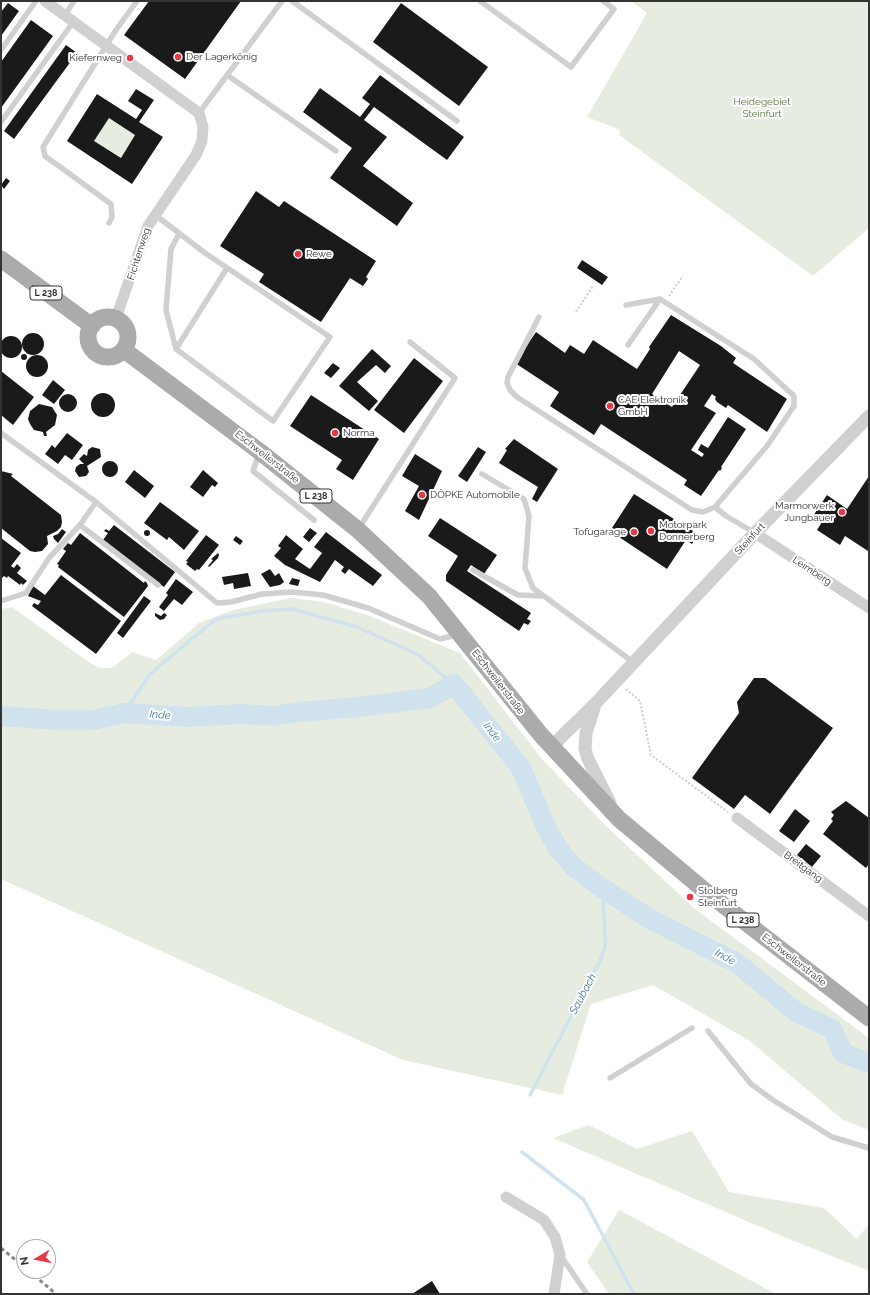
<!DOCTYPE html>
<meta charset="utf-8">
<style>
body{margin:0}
#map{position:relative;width:870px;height:1295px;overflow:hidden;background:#fff;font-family:Raleway,sans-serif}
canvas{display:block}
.frame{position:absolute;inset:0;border:2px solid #333;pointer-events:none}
.north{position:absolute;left:16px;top:1239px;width:40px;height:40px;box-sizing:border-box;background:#fff;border:1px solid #adadad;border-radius:50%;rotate:260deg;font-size:11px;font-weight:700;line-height:16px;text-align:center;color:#333}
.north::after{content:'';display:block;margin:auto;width:14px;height:18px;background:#e63946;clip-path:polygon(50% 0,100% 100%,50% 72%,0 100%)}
</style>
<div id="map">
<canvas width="870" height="1295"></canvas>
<div class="frame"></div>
<div class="north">N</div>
</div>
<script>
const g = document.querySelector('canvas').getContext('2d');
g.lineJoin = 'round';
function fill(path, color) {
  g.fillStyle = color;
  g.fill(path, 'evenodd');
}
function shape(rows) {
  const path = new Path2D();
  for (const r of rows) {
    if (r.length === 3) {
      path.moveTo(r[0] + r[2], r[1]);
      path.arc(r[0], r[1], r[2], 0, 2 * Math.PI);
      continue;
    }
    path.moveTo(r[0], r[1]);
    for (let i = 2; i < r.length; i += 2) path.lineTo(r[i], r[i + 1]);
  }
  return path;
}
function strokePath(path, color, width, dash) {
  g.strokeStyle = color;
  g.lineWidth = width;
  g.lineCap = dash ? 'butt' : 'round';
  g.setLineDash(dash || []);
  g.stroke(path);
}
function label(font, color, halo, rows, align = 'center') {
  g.font = font + ' Raleway,sans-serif';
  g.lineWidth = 4;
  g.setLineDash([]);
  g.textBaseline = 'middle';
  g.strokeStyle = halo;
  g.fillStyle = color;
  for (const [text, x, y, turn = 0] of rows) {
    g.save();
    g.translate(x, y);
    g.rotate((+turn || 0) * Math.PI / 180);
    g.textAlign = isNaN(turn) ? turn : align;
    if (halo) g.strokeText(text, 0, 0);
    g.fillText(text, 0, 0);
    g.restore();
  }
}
fill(shape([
 [631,1,869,1,869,228,813,276,619,135,620,131,618,129,587,117,647,13],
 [109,118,135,135,121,158,94,141],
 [291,598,323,602,367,615,460,653,541,758,605,825,695,909,869,1038,869,1130,843,1120,750,1041,653,985,591,1004,562,1095,403,1060,1,879,1,609,12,607,90,663,100,668,110,668,116,665,132,652,156,660,199,623,233,610],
 [589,1125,637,1149,692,1131,729,1192,824,1208,857,1239,869,1224,869,1271,784,1237,553,1138],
 [619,1210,776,1294,609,1294,587,1262]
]), '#e6ecdf');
strokePath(shape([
 [124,713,150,674,205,628,216,619,262,611,292,609,357,627,417,654,454,684],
 [530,1095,600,961,605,947,605,934,603,898,599,886],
 [522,1152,584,1200,634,1294]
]), '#cfe2ee', 3.5);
strokePath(shape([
 [1,716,57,720,93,720,124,713,188,717,242,714,273,716,298,712,359,707,430,698,454,684,521,768,546,827,559,850,574,867,599,886,650,919,737,963,796,1012,832,1029,843,1053,869,1063]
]), '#cfe2ee', 20);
fill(shape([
 [149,1,241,1,185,79,124,35],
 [8,3,19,11,1,36,1,12],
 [401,3,488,67,459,106,373,42],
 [31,20,53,36,1,108,1,62],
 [66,45,77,53,14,139,4,131],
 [380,75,464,137,447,160,374,107,364,120,387,137,363,166,413,203,397,226,330,178,352,148,303,112,320,88,360,117,370,104,362,98],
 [136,89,154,100,139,122,163,137,132,184,67,141,97,94,136,119,142,110,128,101],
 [109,118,135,135,121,158,94,141],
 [6,178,10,181,4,189,1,185],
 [256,191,279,207,284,201,376,261,366,277,368,279,363,286,350,278,321,322,259,282,264,274,220,246],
 [582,260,608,277,602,285,577,268],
 [671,315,721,346,736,358,733,363,787,399,767,432,728,405,726,408,717,402,715,399,716,397,712,394,704,406,716,413,691,450,702,457,704,454,698,450,701,444,708,448,728,417,746,429,721,467,722,468,720,471,719,470,701,496,684,485,687,480,601,424,594,435,550,406,559,392,515,363,536,332,565,353,570,345,584,354,593,340,637,369,650,349,649,347],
 [679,351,700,365,672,407,652,394],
 [33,344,11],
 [11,347,11],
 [372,349,391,366,385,373,376,365,357,382,378,401,369,411,339,386],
 [24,357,3],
 [37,366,11],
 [414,358,443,381,404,433,374,410],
 [333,363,340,368,331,378,324,373],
 [1,371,34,397,13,425,1,415],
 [53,380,65,390,54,404,42,395],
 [103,405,12],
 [68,403,9],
 [311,395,379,439,353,480,336,469,342,460,290,426],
 [39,404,52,407,57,415,55,425,46,432,47,436,44,436,43,432,34,430,30,424,28,419,30,411],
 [67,433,83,445,72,460,65,455,58,464,45,454,52,445,55,448],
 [514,439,558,469,537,502,532,499,538,487,499,463,507,450,505,449],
 [92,447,100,449,101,457,87,466,89,472,86,476,79,477,75,471,76,467,80,464,84,464,79,459,84,454,87,456,88,450],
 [478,447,486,452,467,482,458,476],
 [415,454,442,471,419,520,405,511,419,486,402,476],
 [110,469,8],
 [134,470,154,486,145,498,125,482],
 [203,470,218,483,215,487,212,485,203,497,190,487],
 [1,471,13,474,11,476,61,515,62,522,61,527,57,531,47,536,48,544,42,551,35,552,30,551,1,528],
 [869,476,869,550,868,551,845,536,840,545,817,530,822,522,813,516,827,495,847,509],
 [634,494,698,534,692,544,686,540,667,569,610,531],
 [160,502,199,531,184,550,169,537,167,540,144,523],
 [440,518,497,555,484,574,471,565,467,571,531,613,527,619,531,621,528,625,524,623,519,631,446,581,446,575,458,556,428,536],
 [114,525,175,572,164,587,103,540,108,533,104,531,106,529,109,531],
 [310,528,317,533,309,542,303,537],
 [62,529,66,532,58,543,54,539,53,536,58,534],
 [147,533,3],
 [326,532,382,575,373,586,349,569,345,574,341,571,344,567,335,560,320,582,285,565,274,556,281,548,278,546,286,535,303,549,295,559,310,569,322,553,314,547],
 [80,533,144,583,145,581,147,583,148,586,124,617,58,567,59,565,57,564,66,551,63,549,68,543,71,545],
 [206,535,219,545,199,570,197,569,195,571,186,564,188,562,186,561],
 [236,536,243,541,240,545,233,540],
 [1,538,21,553,11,566,14,568,17,564,21,568,17,573,27,581,23,585,21,583,20,585,8,576,7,578,4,576,1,579],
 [218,553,219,555,218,558,209,567,208,566,213,560,211,559],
 [270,569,275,576,279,573,284,582,280,585,270,587,261,574],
 [248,573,251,586,234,589,233,583,224,585,222,577],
 [61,575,121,621,96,654,32,606,34,603,38,605,41,601,28,596,33,586,45,595],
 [292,578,300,580,298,586,289,584],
 [176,579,193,592,182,605,174,599,164,611,159,607,168,595,166,593],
 [144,596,151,601,123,638,117,633],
 [155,613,161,616,164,613,167,615,164,619,160,620,155,616],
 [754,678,765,678,833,728,770,814,745,795,734,809,692,778,739,713,737,702],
 [846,801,869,818,869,864,866,868,823,834,833,821,831,819,834,815,831,812],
 [795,809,810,821,794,842,779,831],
 [806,844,821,856,812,867,797,855],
 [432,1281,440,1294,412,1294]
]), '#1a1a1a');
strokePath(shape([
 [669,296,683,276],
 [576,312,593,286],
 [626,689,640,701,651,755,728,812]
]), '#cdcdcd', 2, [2, 2]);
strokePath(shape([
 [292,1,457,121],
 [480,1,571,67,614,9,603,1],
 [65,15,74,1],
 [1,50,36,1],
 [227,75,336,151],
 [199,113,282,1],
 [1,122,74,21],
 [154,214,205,253,330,337,273,421,176,349,166,310,171,249,179,234],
 [109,223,112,217,111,204,45,156,43,147,116,30,137,1],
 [626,305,660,299],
 [539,317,508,377,507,383,510,390,517,397,692,510,703,512,715,507],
 [628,345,660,299,754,359,794,396,794,406,767,446,715,507,726,516,755,533],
 [176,349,227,268],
 [1,433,96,502],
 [259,453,253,471,314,520],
 [482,474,524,499,529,516,525,568,533,588,633,662],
 [80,525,158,585],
 [359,528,455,378,410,342],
 [473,570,518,595,544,596],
 [1,601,26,593,49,558,80,525,96,502,217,603,231,602,262,594,292,592,323,595,368,608,440,639,456,635],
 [708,1031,751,1084,773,1100,832,1137,869,1148],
 [610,1078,692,1028],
 [561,1256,587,1294]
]), '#d0d0d0', 5.5);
strokePath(shape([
 [45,1,199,113,203,127,202,141,196,155,148,226,116,318],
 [755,533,869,608],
 [737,818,869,916],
 [506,1197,544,1220,555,1237,560,1255,554,1294]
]), '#d0d0d0', 11);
strokePath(shape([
 [594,708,586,733,585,749,588,759,610,803],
 [551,747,594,705,755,533,869,416]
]), '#d0d0d0', 13);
strokePath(shape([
 [1,259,92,326],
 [108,337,20],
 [124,350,259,451,358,530,429,596,541,735,619,819,704,890,869,1018]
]), '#ababab', 17);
strokePath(shape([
 [1,1248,24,1267],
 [29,1271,56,1294]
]), '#888', 3, [4, 3]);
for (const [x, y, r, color] of [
 [178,57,4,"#e63946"],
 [130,58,4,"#e63946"],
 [298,254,4,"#e63946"],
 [610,406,4,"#e63946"],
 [335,433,4,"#e63946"],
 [422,495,4,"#e63946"],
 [842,512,4,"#e63946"],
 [651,531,4,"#e63946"],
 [634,532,4,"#e63946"],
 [690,897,4,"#e63946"]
]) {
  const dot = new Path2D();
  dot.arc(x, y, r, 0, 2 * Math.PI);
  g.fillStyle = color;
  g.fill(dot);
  strokePath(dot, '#fff', 1.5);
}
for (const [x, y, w] of [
 [46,293,32],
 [316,496,32],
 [743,920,32]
]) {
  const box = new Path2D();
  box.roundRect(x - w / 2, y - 7, w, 14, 3);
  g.fillStyle = '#fff';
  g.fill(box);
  strokePath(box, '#333', 1);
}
label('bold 9px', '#333', null, [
 ["L 238",46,293],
 ["L 238",316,496],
 ["L 238",743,920]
]);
label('10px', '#333', '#fff', [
 ["Der Lagerkönig",186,57],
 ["Kiefernweg",122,58,"right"],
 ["Rewe",306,254],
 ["CAE Elektronik",618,400],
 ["GmbH",618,412],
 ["Norma",343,433],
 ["DÖPKE Automobile",430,495],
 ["Marmorwerk",834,506,"right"],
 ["Jungbauer",834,518,"right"],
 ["Motorpark",659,525],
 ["Donnerberg",659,537],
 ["Tofugarage",626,532,"right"],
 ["Stolberg",698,891],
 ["Steinfurt",698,903]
], 'left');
label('10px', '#56703f', '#fff', [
 ["Heidegebiet",762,102],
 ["Steinfurt",762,114]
]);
label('10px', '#333', '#fff', [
 ["Fichtenweg",139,254,-72],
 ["Eschweilerstraße",267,457,38],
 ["Steinfurt",750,539,-47],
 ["Leimberg",812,571,33],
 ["Eschweilerstraße",498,682,52],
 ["Breitgang",803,867,36],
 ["Eschweilerstraße",794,960,38]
]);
label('italic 11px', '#3f7597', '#fff', [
 ["Inde",160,715,4],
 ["Inde",492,732,52],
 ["Inde",725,957,28],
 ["Saubach",583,994,-62]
]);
</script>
